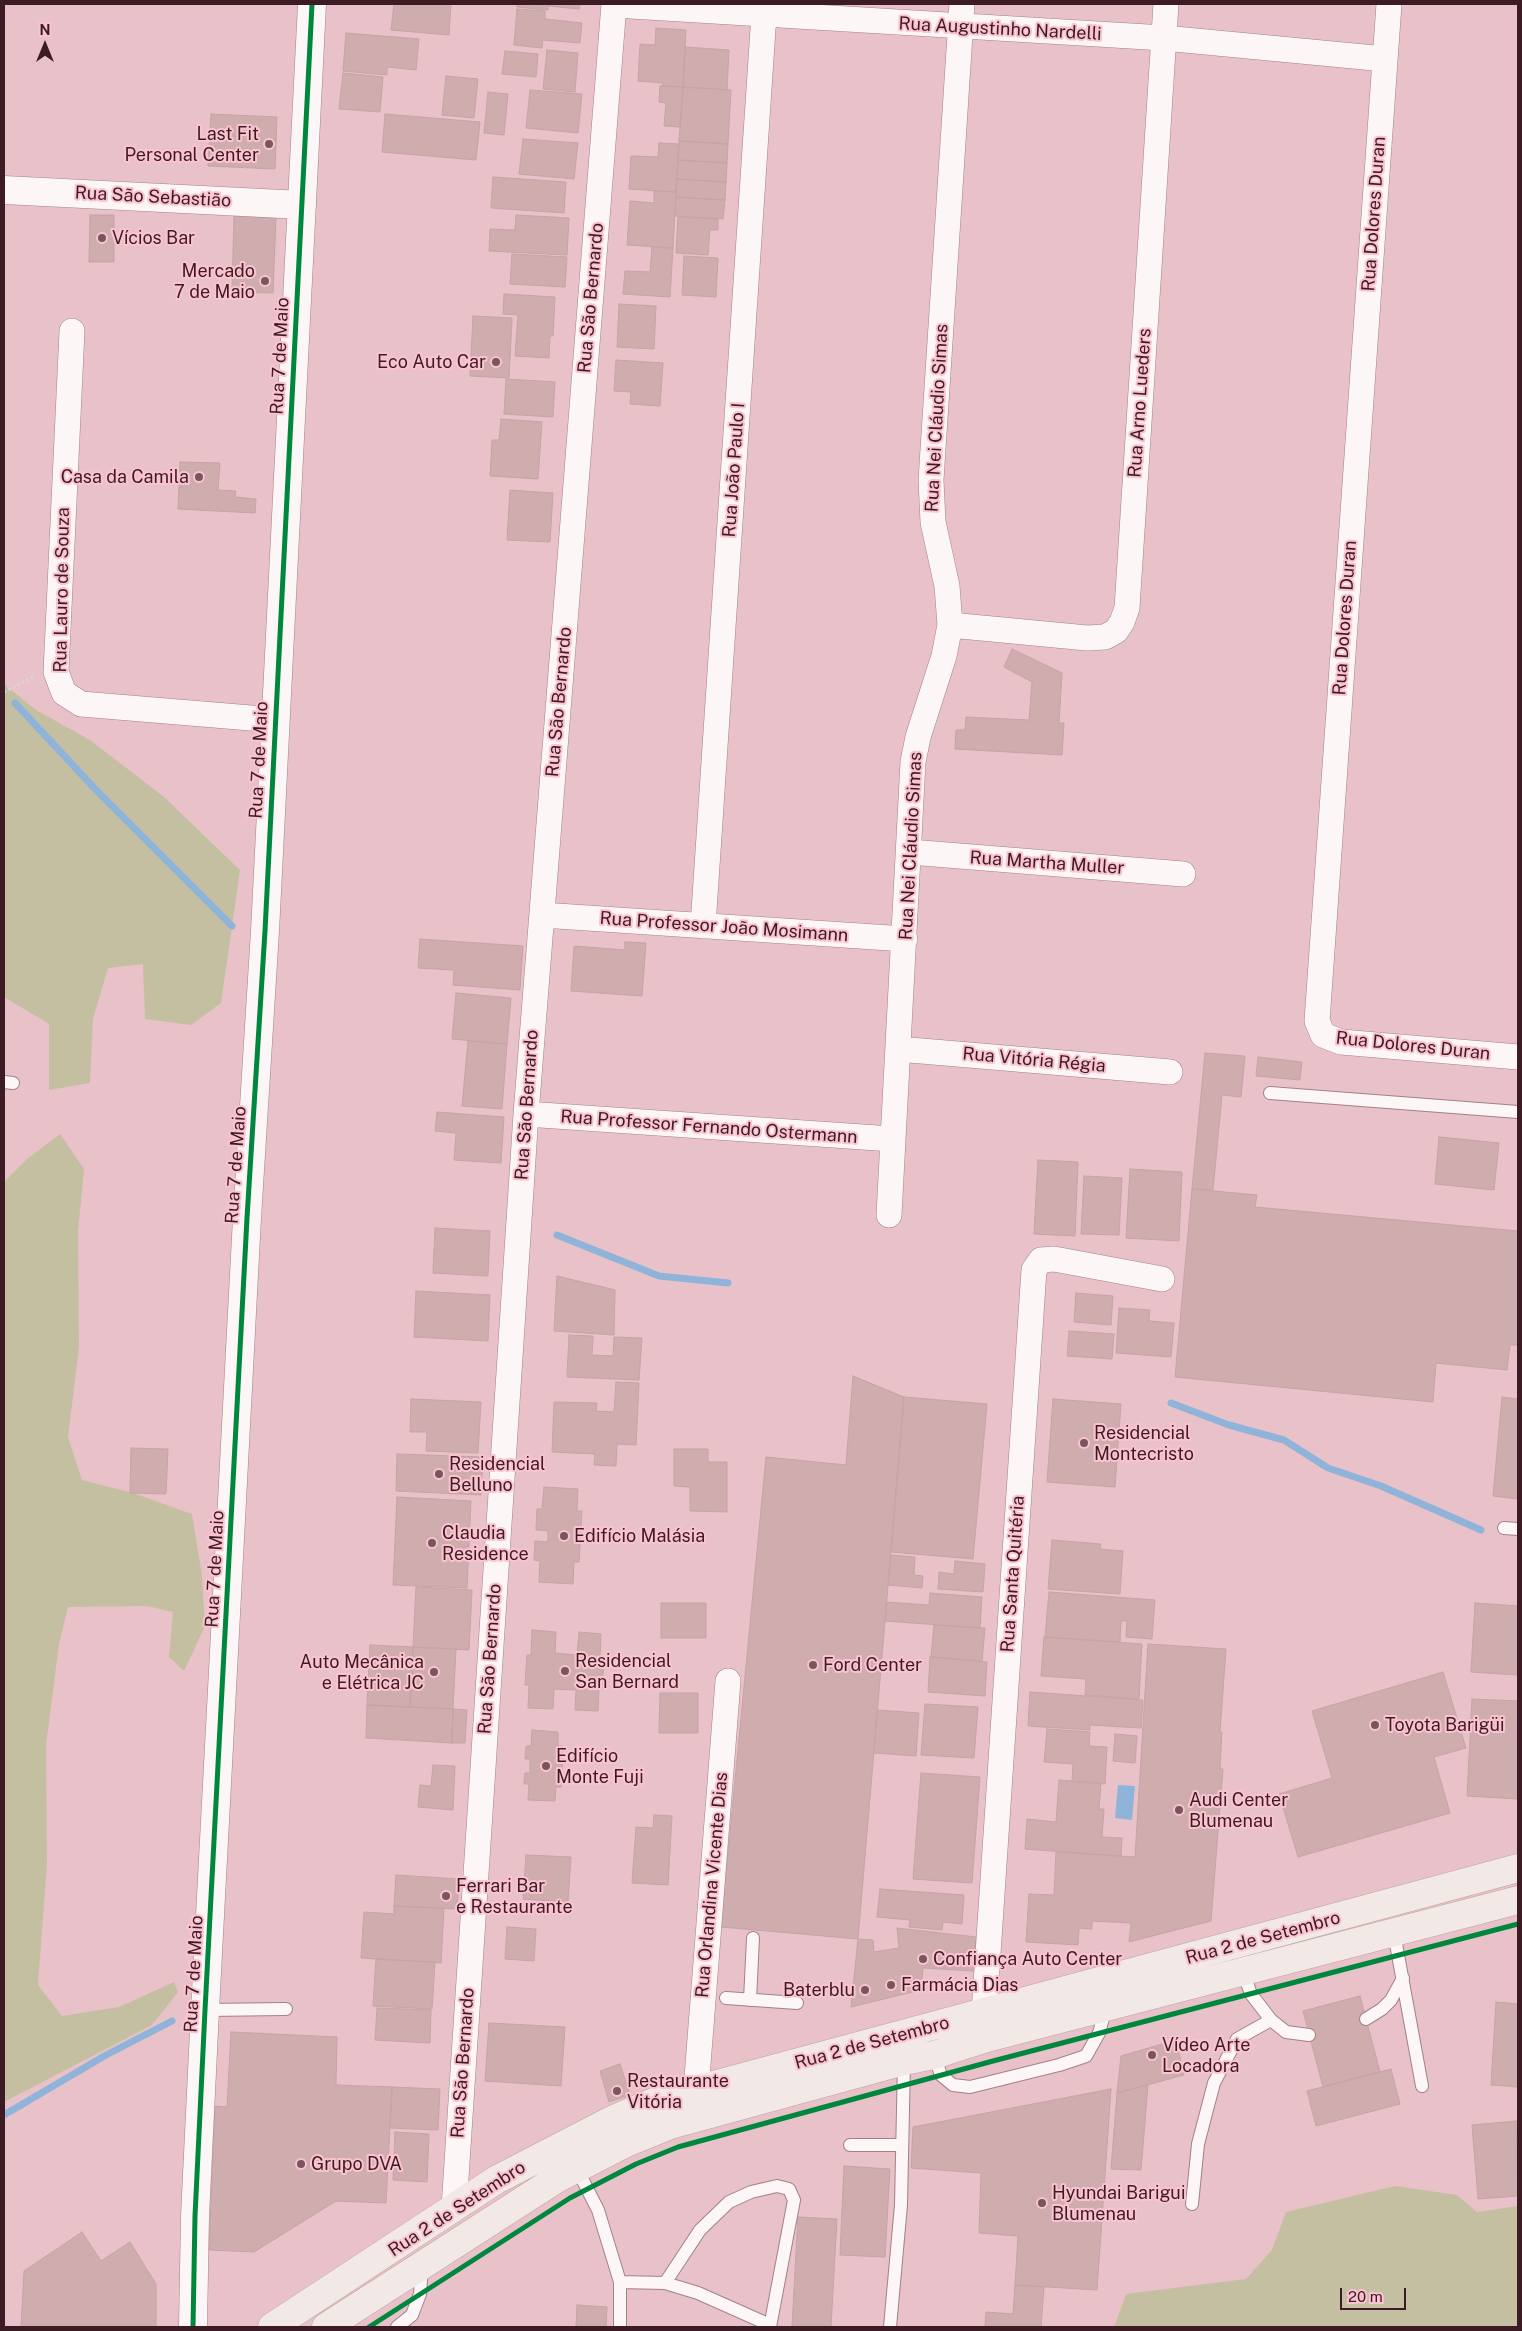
<!DOCTYPE html>
<meta charset="utf-8">
<style>
body{margin:0}
#map{position:relative;width:1522px;height:2331px;overflow:hidden;background:#e8c1c9;font-family:"Public Sans",sans-serif}
canvas{display:block}
.frame{position:absolute;inset:0;border:5px solid #3d1b24;pointer-events:none}
.north{position:absolute;left:20px;top:20px;width:50px;height:50px;-webkit-text-stroke:4px #fbc3cf;paint-order:stroke;rotate:0deg;font-size:14px;font-weight:700;line-height:20px;text-align:center;color:#3d1b24}
.north::after{content:'';display:block;margin:auto;width:18px;height:22px;background:#3d1b24;clip-path:polygon(50% 0,100% 100%,50% 72%,0 100%)}
.scale{position:absolute;left:1340px;top:2288px;width:66px;height:22px;box-sizing:border-box;border:2px solid #3d1b24;border-top:0;padding-left:6px;font-size:15px;line-height:18px;white-space:nowrap;color:#3d1b24;-webkit-text-stroke:4px #fbc3cf;paint-order:stroke}
</style>
<div id="map">
<canvas width="1522" height="2331"></canvas>
<div class="frame"></div>
<div class="north">N</div>
<div class="scale">20 m</div>
</div>
<script>
const g = document.querySelector('canvas').getContext('2d');
g.lineJoin = 'round';
function fill(path, color) {
  g.fillStyle = color;
  g.fill(path, 'evenodd');
}
function shape(rows) {
  const path = new Path2D();
  for (const r of rows) {
    path.moveTo(r[0], r[1]);
    for (let i = 2; i < r.length; i += 2) path.lineTo(r[i], r[i + 1]);
  }
  return path;
}
function strokePath(path, color, width, dash) {
  g.strokeStyle = color;
  g.lineWidth = width;
  g.lineCap = dash ? 'butt' : 'round';
  g.setLineDash(dash || []);
  g.stroke(path);
}
function label(font, color, halo, rows, align = 'center') {
  g.font = font + ' "Public Sans",sans-serif';
  g.lineWidth = 4;
  g.setLineDash([]);
  g.textBaseline = 'middle';
  g.strokeStyle = halo;
  g.fillStyle = color;
  for (const [text, x, y, turn = 0] of rows) {
    g.save();
    g.translate(x, y);
    g.rotate((+turn || 0) * Math.PI / 180);
    g.textAlign = isNaN(turn) ? turn : align;
    if (halo) g.strokeText(text, 0, 0);
    g.fillText(text, 0, 0);
    g.restore();
  }
}
fill(shape([
 [4,684,36,710,90,740,164,797,240,870,221,1003,191,1025,145,1019,143,964,108,968,93,1019,90,1083,49,1090,49,1024,4,997],
 [60,1134,84,1169,78,1232,79,1347,68,1437,82,1480,133,1493,192,1514,202,1576,205,1626,184,1671,169,1657,173,1612,147,1606,68,1607,59,1644,46,1745,47,1864,38,1985,62,2016,119,2007,174,1982,178,1992,152,2025,4,2102,4,1182,27,1159],
 [1395,2186,1457,2195,1477,2212,1518,2206,1518,2327,1109,2327,1115,2325,1126,2294,1246,2279,1272,2250,1286,2212]
]), '#c5bfa1');
fill(shape([
 [1118,1785,1135,1786,1132,1820,1115,1818]
]), '#90b3da');
strokePath(shape([
 [15,703,97,791,232,926],
 [557,1235,659,1276,728,1283],
 [1171,1403,1229,1425,1284,1440,1328,1468,1381,1486,1481,1530],
 [4,2115,106,2055,172,2021]
]), '#90b3da', 7);
const building = shape([
 [394,4,451,4,449,35,391,30,394,4],
 [517,4,580,4,579,9,548,6,548,10,517,7,517,4],
 [517,9,545,11,545,19,582,23,580,43,543,40,542,48,514,45,517,9],
 [656,28,686,30,683,87,662,86,663,83,638,81,640,44,655,45,656,28],
 [346,33,419,39,416,70,387,67,387,75,343,71,346,33],
 [685,47,729,50,727,90,683,87,685,47],
 [547,50,578,53,575,92,543,89,547,50],
 [505,51,538,54,536,77,502,74,505,51],
 [343,73,383,77,380,112,339,109,343,73],
 [446,76,478,79,474,118,442,115,446,76],
 [660,86,683,87,680,127,664,126,666,103,659,102,660,86],
 [683,87,731,90,728,144,679,141,683,87],
 [530,90,582,94,578,133,526,128,530,90],
 [488,92,508,94,504,135,484,133,488,92],
 [211,114,277,117,275,169,208,166,211,114],
 [385,114,480,122,476,160,382,152,385,114],
 [523,139,578,143,574,179,519,174,523,139],
 [679,141,728,144,727,163,678,160,679,141],
 [659,143,679,144,676,192,629,189,631,156,658,157,659,143],
 [678,160,727,163,726,182,677,179,678,160],
 [493,177,566,182,564,213,491,208,493,177],
 [677,179,726,182,725,200,676,197,677,179],
 [654,191,676,192,673,248,627,245,630,201,654,203,654,191],
 [676,197,725,200,723,219,675,216,676,197],
 [90,215,114,215,114,262,89,262,90,215],
 [516,215,569,218,567,255,489,251,490,229,515,230,516,215],
 [234,216,276,217,273,293,232,292,234,216],
 [678,217,718,219,718,230,710,230,708,255,676,253,678,217],
 [652,247,673,248,670,297,623,294,625,271,650,272,652,247],
 [512,254,567,257,565,287,510,284,512,254],
 [684,256,718,258,716,297,682,295,684,256],
 [504,294,555,297,553,336,550,336,549,358,515,356,518,315,503,314,504,294],
 [619,304,656,306,654,349,617,347,619,304],
 [473,316,512,318,509,378,470,376,473,316],
 [616,360,663,363,660,406,630,404,631,392,614,391,616,360],
 [506,379,555,382,553,417,504,414,506,379],
 [501,419,542,422,538,479,490,476,492,440,499,440,501,419],
 [180,462,220,463,218,490,236,491,235,497,256,499,255,513,178,509,180,462],
 [510,490,553,493,550,542,507,540,510,490],
 [1012,649,1062,673,1059,723,1064,723,1062,755,955,749,956,730,965,730,966,717,1029,720,1032,682,1004,667,1012,649],
 [420,939,523,946,520,990,453,985,454,970,418,968,420,939],
 [625,942,646,943,642,996,571,991,574,946,625,950,625,942],
 [456,993,511,998,507,1044,452,1039,456,993],
 [468,1041,507,1044,502,1109,462,1106,468,1041],
 [1205,1053,1245,1056,1241,1097,1222,1095,1213,1190,1192,1189,1205,1053],
 [1258,1057,1302,1062,1300,1080,1256,1076,1258,1057],
 [437,1112,504,1117,501,1163,454,1160,456,1133,435,1131,437,1112],
 [1439,1137,1499,1143,1494,1190,1435,1184,1439,1137],
 [1038,1160,1078,1162,1075,1236,1034,1234,1038,1160],
 [1130,1169,1182,1172,1179,1241,1126,1238,1130,1169],
 [1084,1176,1122,1178,1119,1235,1081,1234,1084,1176],
 [1192,1189,1257,1195,1255,1207,1518,1231,1518,1345,1510,1345,1507,1370,1436,1363,1433,1402,1175,1377,1192,1189],
 [435,1228,490,1231,488,1276,433,1273,435,1228],
 [557,1276,615,1290,614,1335,554,1331,557,1276],
 [416,1291,490,1295,488,1341,414,1337,416,1291],
 [1076,1293,1113,1296,1111,1325,1074,1322,1076,1293],
 [1119,1308,1150,1310,1149,1321,1174,1323,1171,1357,1116,1353,1119,1308],
 [1069,1331,1114,1334,1112,1359,1067,1356,1069,1331],
 [569,1335,593,1336,592,1355,613,1356,614,1337,642,1338,639,1380,567,1377,569,1335],
 [853,1376,904,1397,858,1939,721,1927,766,1457,846,1465,853,1376],
 [616,1382,639,1383,636,1445,617,1444,616,1466,594,1465,595,1454,552,1452,554,1402,597,1403,596,1411,614,1412,616,1382],
 [904,1397,987,1404,973,1559,891,1552,904,1397],
 [1502,1397,1518,1399,1518,1499,1493,1496,1502,1397],
 [411,1399,481,1402,478,1453,426,1451,427,1432,410,1432,411,1399],
 [1053,1399,1121,1404,1115,1487,1047,1482,1053,1399],
 [131,1448,168,1449,166,1494,130,1493,131,1448],
 [674,1449,708,1449,708,1462,727,1462,727,1512,690,1511,690,1487,674,1486,674,1449],
 [397,1454,483,1457,481,1495,396,1491,397,1454],
 [544,1487,578,1489,577,1511,582,1511,579,1562,574,1562,573,1584,539,1582,540,1561,534,1560,535,1541,548,1542,548,1531,536,1530,537,1509,542,1509,544,1487],
 [397,1497,471,1501,467,1588,393,1585,397,1497],
 [1052,1540,1101,1544,1100,1549,1123,1551,1120,1594,1048,1589,1052,1540],
 [891,1555,915,1557,914,1575,923,1576,922,1588,888,1585,891,1555],
 [955,1561,985,1564,983,1592,938,1589,939,1572,954,1574,955,1561],
 [416,1587,472,1590,469,1650,413,1647,416,1587],
 [1049,1592,1155,1600,1152,1639,1126,1637,1127,1621,1121,1621,1120,1642,1045,1637,1049,1592],
 [930,1593,982,1597,980,1628,885,1621,887,1602,929,1605,930,1593],
 [661,1603,706,1603,706,1638,661,1638,661,1603],
 [1475,1603,1518,1606,1518,1675,1471,1672,1475,1603],
 [934,1625,985,1628,982,1661,931,1657,934,1625],
 [532,1630,556,1632,555,1653,577,1655,579,1632,601,1634,600,1658,604,1658,602,1689,599,1689,598,1711,575,1710,576,1690,554,1689,553,1709,528,1708,529,1685,525,1685,527,1655,531,1655,532,1630],
 [1044,1637,1142,1644,1139,1699,1085,1695,1086,1679,1041,1676,1044,1637],
 [1148,1644,1226,1649,1220,1732,1222,1732,1220,1769,1223,1769,1211,1921,1129,1942,1131,1923,1092,1921,1092,1929,1079,1928,1078,1945,1026,1942,1029,1894,1054,1895,1056,1852,1135,1857,1148,1644],
 [370,1645,413,1647,410,1707,367,1705,370,1645],
 [413,1647,456,1649,453,1709,410,1707,413,1647],
 [930,1657,987,1662,985,1696,928,1692,930,1657],
 [1443,1672,1466,1748,1434,1757,1450,1813,1298,1857,1279,1794,1332,1778,1312,1711,1443,1672],
 [1030,1692,1143,1700,1141,1728,1090,1725,1090,1730,1028,1726,1030,1692],
 [660,1693,698,1693,698,1733,659,1733,660,1693],
 [1472,1699,1518,1701,1518,1799,1467,1796,1472,1699],
 [925,1704,978,1707,974,1758,921,1755,925,1704],
 [367,1705,453,1709,452,1743,366,1738,367,1705],
 [453,1709,467,1710,465,1743,452,1743,453,1709],
 [877,1710,919,1713,916,1756,874,1753,877,1710],
 [1047,1729,1090,1732,1089,1746,1107,1747,1105,1784,1072,1782,1073,1764,1044,1762,1047,1729],
 [532,1730,558,1732,558,1746,563,1746,561,1787,556,1787,555,1801,528,1800,529,1784,524,1784,525,1773,530,1773,530,1759,525,1759,526,1746,531,1746,532,1730],
 [1115,1734,1137,1736,1135,1763,1113,1761,1115,1734],
 [433,1765,455,1766,453,1810,418,1807,420,1785,431,1786,433,1765],
 [921,1773,980,1777,972,1883,913,1879,921,1773],
 [1059,1780,1101,1783,1099,1809,1104,1809,1102,1837,1122,1838,1121,1856,1025,1849,1027,1819,1056,1822,1059,1780],
 [654,1815,672,1816,668,1885,632,1883,636,1827,653,1828,654,1815],
 [526,1855,571,1857,568,1902,523,1899,526,1855],
 [396,1875,459,1879,457,1909,394,1906,396,1875],
 [880,1889,964,1895,962,1924,943,1922,942,1930,909,1927,910,1920,877,1917,880,1889],
 [394,1906,444,1908,441,1963,361,1958,364,1912,394,1914,394,1906],
 [507,1927,536,1929,534,1961,505,1959,507,1927],
 [897,1928,976,1937,973,1971,923,1968,921,1990,851,2007,858,1939,873,1940,874,1952,899,1948,897,1928],
 [376,1959,435,1962,432,2009,373,2006,376,1959],
 [1360,1996,1380,2072,1323,2087,1303,2011,1360,1996],
 [1496,2002,1518,2004,1518,2087,1491,2085,1496,2002],
 [377,2008,431,2010,430,2043,375,2040,377,2008],
 [489,2023,565,2027,561,2086,485,2081,489,2023],
 [231,2032,337,2037,336,2085,392,2087,386,2203,336,2201,254,2252,209,2250,215,2106,227,2107,231,2032],
 [1176,2040,1184,2075,1117,2093,1121,2056,1176,2040],
 [620,2064,630,2095,609,2102,600,2071,620,2064],
 [1391,2069,1400,2104,1316,2126,1307,2091,1391,2069],
 [1148,2085,1141,2170,1111,2169,1117,2093,1148,2085],
 [392,2087,440,2089,438,2130,390,2128,392,2087],
 [1111,2089,1097,2290,1015,2285,1018,2236,979,2233,981,2173,911,2168,913,2127,1111,2089],
 [1516,2121,1518,2196,1478,2199,1472,2125,1516,2121],
 [395,2132,429,2134,427,2182,393,2180,395,2132],
 [844,2166,890,2169,885,2257,840,2255,844,2166],
 [798,2217,837,2219,831,2327,792,2327,798,2217],
 [82,2232,101,2261,130,2242,156,2284,156,2327,21,2327,24,2271,82,2232],
 [1015,2285,1044,2287,1041,2327,985,2327,986,2312,1013,2314,1015,2285],
 [577,2305,607,2307,606,2327,576,2327,577,2305]
]);
fill(building, '#cfacae');
strokePath(building, '#c5a3a6', 1);
const service = shape([
 [4,1082,13,1083],
 [1270,1093,1518,1112],
 [1504,1528,1518,1529],
 [1394,1933,1422,2086],
 [1243,1972,1251,1994,1271,2020,1286,2032,1309,2035],
 [726,1998,797,2003],
 [750,2000,753,1938],
 [205,2010,286,2009],
 [1366,2019,1382,2009,1391,2000,1403,1978],
 [934,2055,941,2075,953,2085,970,2087,1059,2065,1086,2056,1099,2033,1106,2007],
 [850,2145,902,2145],
 [577,2169,598,2210,620,2282,620,2327],
 [1192,2204,1198,2144,1214,2083,1237,2039,1271,2020],
 [620,2282,665,2283,698,2293,770,2325],
 [665,2283,700,2230,729,2202,751,2192,777,2186,789,2189,794,2200,770,2327],
 [397,2327,412,2315,420,2294,422,2266],
 [890,2327,901,2205,904,2061]
]);
const minor = shape([
 [1389,4,1317,1021,1323,1035,1341,1042,1518,1057],
 [614,5,1164,38,1385,59],
 [72,331,56,672,64,693,81,704,275,720],
 [950,625,1087,638,1105,637,1116,631,1122,622,1127,608,1166,4],
 [910,852,1183,874],
 [542,915,905,939],
 [703,926,764,14],
 [898,1049,1170,1072],
 [526,1114,892,1139],
 [889,1215,913,762,918,737,944,656,950,625,947,586,933,522,931,480,962,4],
 [984,2013,1034,1270,1041,1260,1054,1259,1162,1279],
 [696,2090,728,1681],
 [454,2208,526,1114,614,4]
]);
const tertiary = shape([
 [4,190,302,205],
 [193,2327,195,2216,205,2010,247,1218,265,931,312,4]
]);
const primary = shape([
 [272,2327,496,2180,614,2119,658,2100,1518,1868],
 [326,2327,558,2178,626,2143,670,2125,904,2061,934,2055,987,2038,1518,1900]
]);
strokePath(service, '#a28189', 14);
strokePath(minor, '#a28189', 26);
strokePath(tertiary, '#a28189', 29);
strokePath(primary, '#bea3a0', 29);
strokePath(shape([
 [4,692,33,677]
]), '#dfd2d5', 3, [2.5, 2.5]);
strokePath(service, '#fcf6f7', 12);
strokePath(minor, '#fcf6f7', 25);
strokePath(tertiary, '#fcf6f7', 28);
strokePath(primary, '#f2e8e6', 28);
strokePath(shape([
 [193,2327,195,2216,205,2010,247,1218,265,931,312,4],
 [369,2327,570,2198,636,2164,678,2147,993,2061,1518,1924]
]), '#00873e', 5);
for (const [x, y, r, color] of [
 [269,144,5,"#79555e"],
 [102,238,5,"#79555e"],
 [265,281,5,"#79555e"],
 [496,362,5,"#79555e"],
 [199,477,5,"#79555e"],
 [1084,1443,5,"#79555e"],
 [439,1474,5,"#79555e"],
 [564,1536,5,"#79555e"],
 [432,1543,5,"#79555e"],
 [813,1665,5,"#79555e"],
 [565,1671,5,"#79555e"],
 [434,1672,5,"#79555e"],
 [1375,1725,5,"#79555e"],
 [546,1766,5,"#79555e"],
 [1179,1810,5,"#79555e"],
 [446,1896,5,"#79555e"],
 [923,1959,5,"#79555e"],
 [891,1985,5,"#79555e"],
 [865,1990,5,"#79555e"],
 [1152,2055,5,"#79555e"],
 [617,2091,5,"#79555e"],
 [301,2164,5,"#79555e"],
 [1042,2203,5,"#79555e"]
]) {
  const dot = new Path2D();
  dot.arc(x, y, r, 0, 2 * Math.PI);
  g.fillStyle = color;
  g.fill(dot);
  strokePath(dot, '#fbc3cf', 2);
}
label('18px', '#3d1b24', '#fbc3cf', [
 ["Rua Augustinho Nardelli",1000,29,3],
 ["Rua São Sebastião",153,197,3],
 ["Rua Dolores Duran",1374,214,-86],
 ["Rua São Bernardo",591,298,-85],
 ["Rua 7 de Maio",280,356,-87],
 ["Rua Arno Lueders",1140,403,-86],
 ["Rua Nei Cláudio Simas",937,418,-87],
 ["Rua João Paulo I",734,470,-86],
 ["Rua Lauro de Souza",62,590,-89],
 ["Rua Dolores Duran",1345,618,-86],
 ["Rua São Bernardo",559,702,-85],
 ["Rua 7 de Maio",259,760,-87],
 ["Rua Nei Cláudio Simas",911,846,-87],
 ["Rua Martha Muller",1047,863,4],
 ["Rua Professor João Mosimann",724,927,4],
 ["Rua Dolores Duran",1413,1046,6],
 ["Rua Vitória Régia",1034,1060,5],
 ["Rua São Bernardo",527,1105,-86],
 ["Rua Professor Fernando Ostermann",709,1127,4],
 ["Rua 7 de Maio",236,1165,-86],
 ["Rua 7 de Maio",215,1569,-87],
 ["Rua Santa Quitéria",1013,1574,-86],
 ["Rua São Bernardo",490,1659,-86],
 ["Rua Orlandina Vicente Dias",712,1885,-85],
 ["Rua 2 de Setembro",1263,1938,-15],
 ["Rua 7 de Maio",194,1974,-87],
 ["Rua 2 de Setembro",872,2043,-15],
 ["Rua São Bernardo",463,2063,-86],
 ["Rua 2 de Setembro",457,2209,-33]
]);
label('18px', '#3d1b24', '#fbc3cf', [
 ["Last Fit",259,134,"right"],
 ["Personal Center",259,155,"right"],
 ["Vícios Bar",112,238],
 ["Mercado",255,271,"right"],
 ["7 de Maio",255,292,"right"],
 ["Eco Auto Car",486,362,"right"],
 ["Casa da Camila",189,477,"right"],
 ["Residencial",1094,1433],
 ["Montecristo",1094,1454],
 ["Residencial",449,1464],
 ["Belluno",449,1485],
 ["Claudia",442,1533],
 ["Residence",442,1554],
 ["Edifício Malásia",574,1536],
 ["Residencial",575,1661],
 ["San Bernard",575,1682],
 ["Auto Mecânica",424,1662,"right"],
 ["e Elétrica JC",424,1683,"right"],
 ["Ford Center",823,1665],
 ["Toyota Barigüi",1385,1725],
 ["Edifício",556,1756],
 ["Monte Fuji",556,1777],
 ["Audi Center",1189,1800],
 ["Blumenau",1189,1821],
 ["Ferrari Bar",456,1886],
 ["e Restaurante",456,1907],
 ["Confiança Auto Center",933,1959],
 ["Farmácia Dias",901,1985],
 ["Baterblu",855,1990,"right"],
 ["Vídeo Arte",1162,2045],
 ["Locadora",1162,2066],
 ["Restaurante",627,2081],
 ["Vitória",627,2102],
 ["Grupo DVA",311,2164],
 ["Hyundai Barigui",1052,2193],
 ["Blumenau",1052,2214]
], 'left');
</script>
